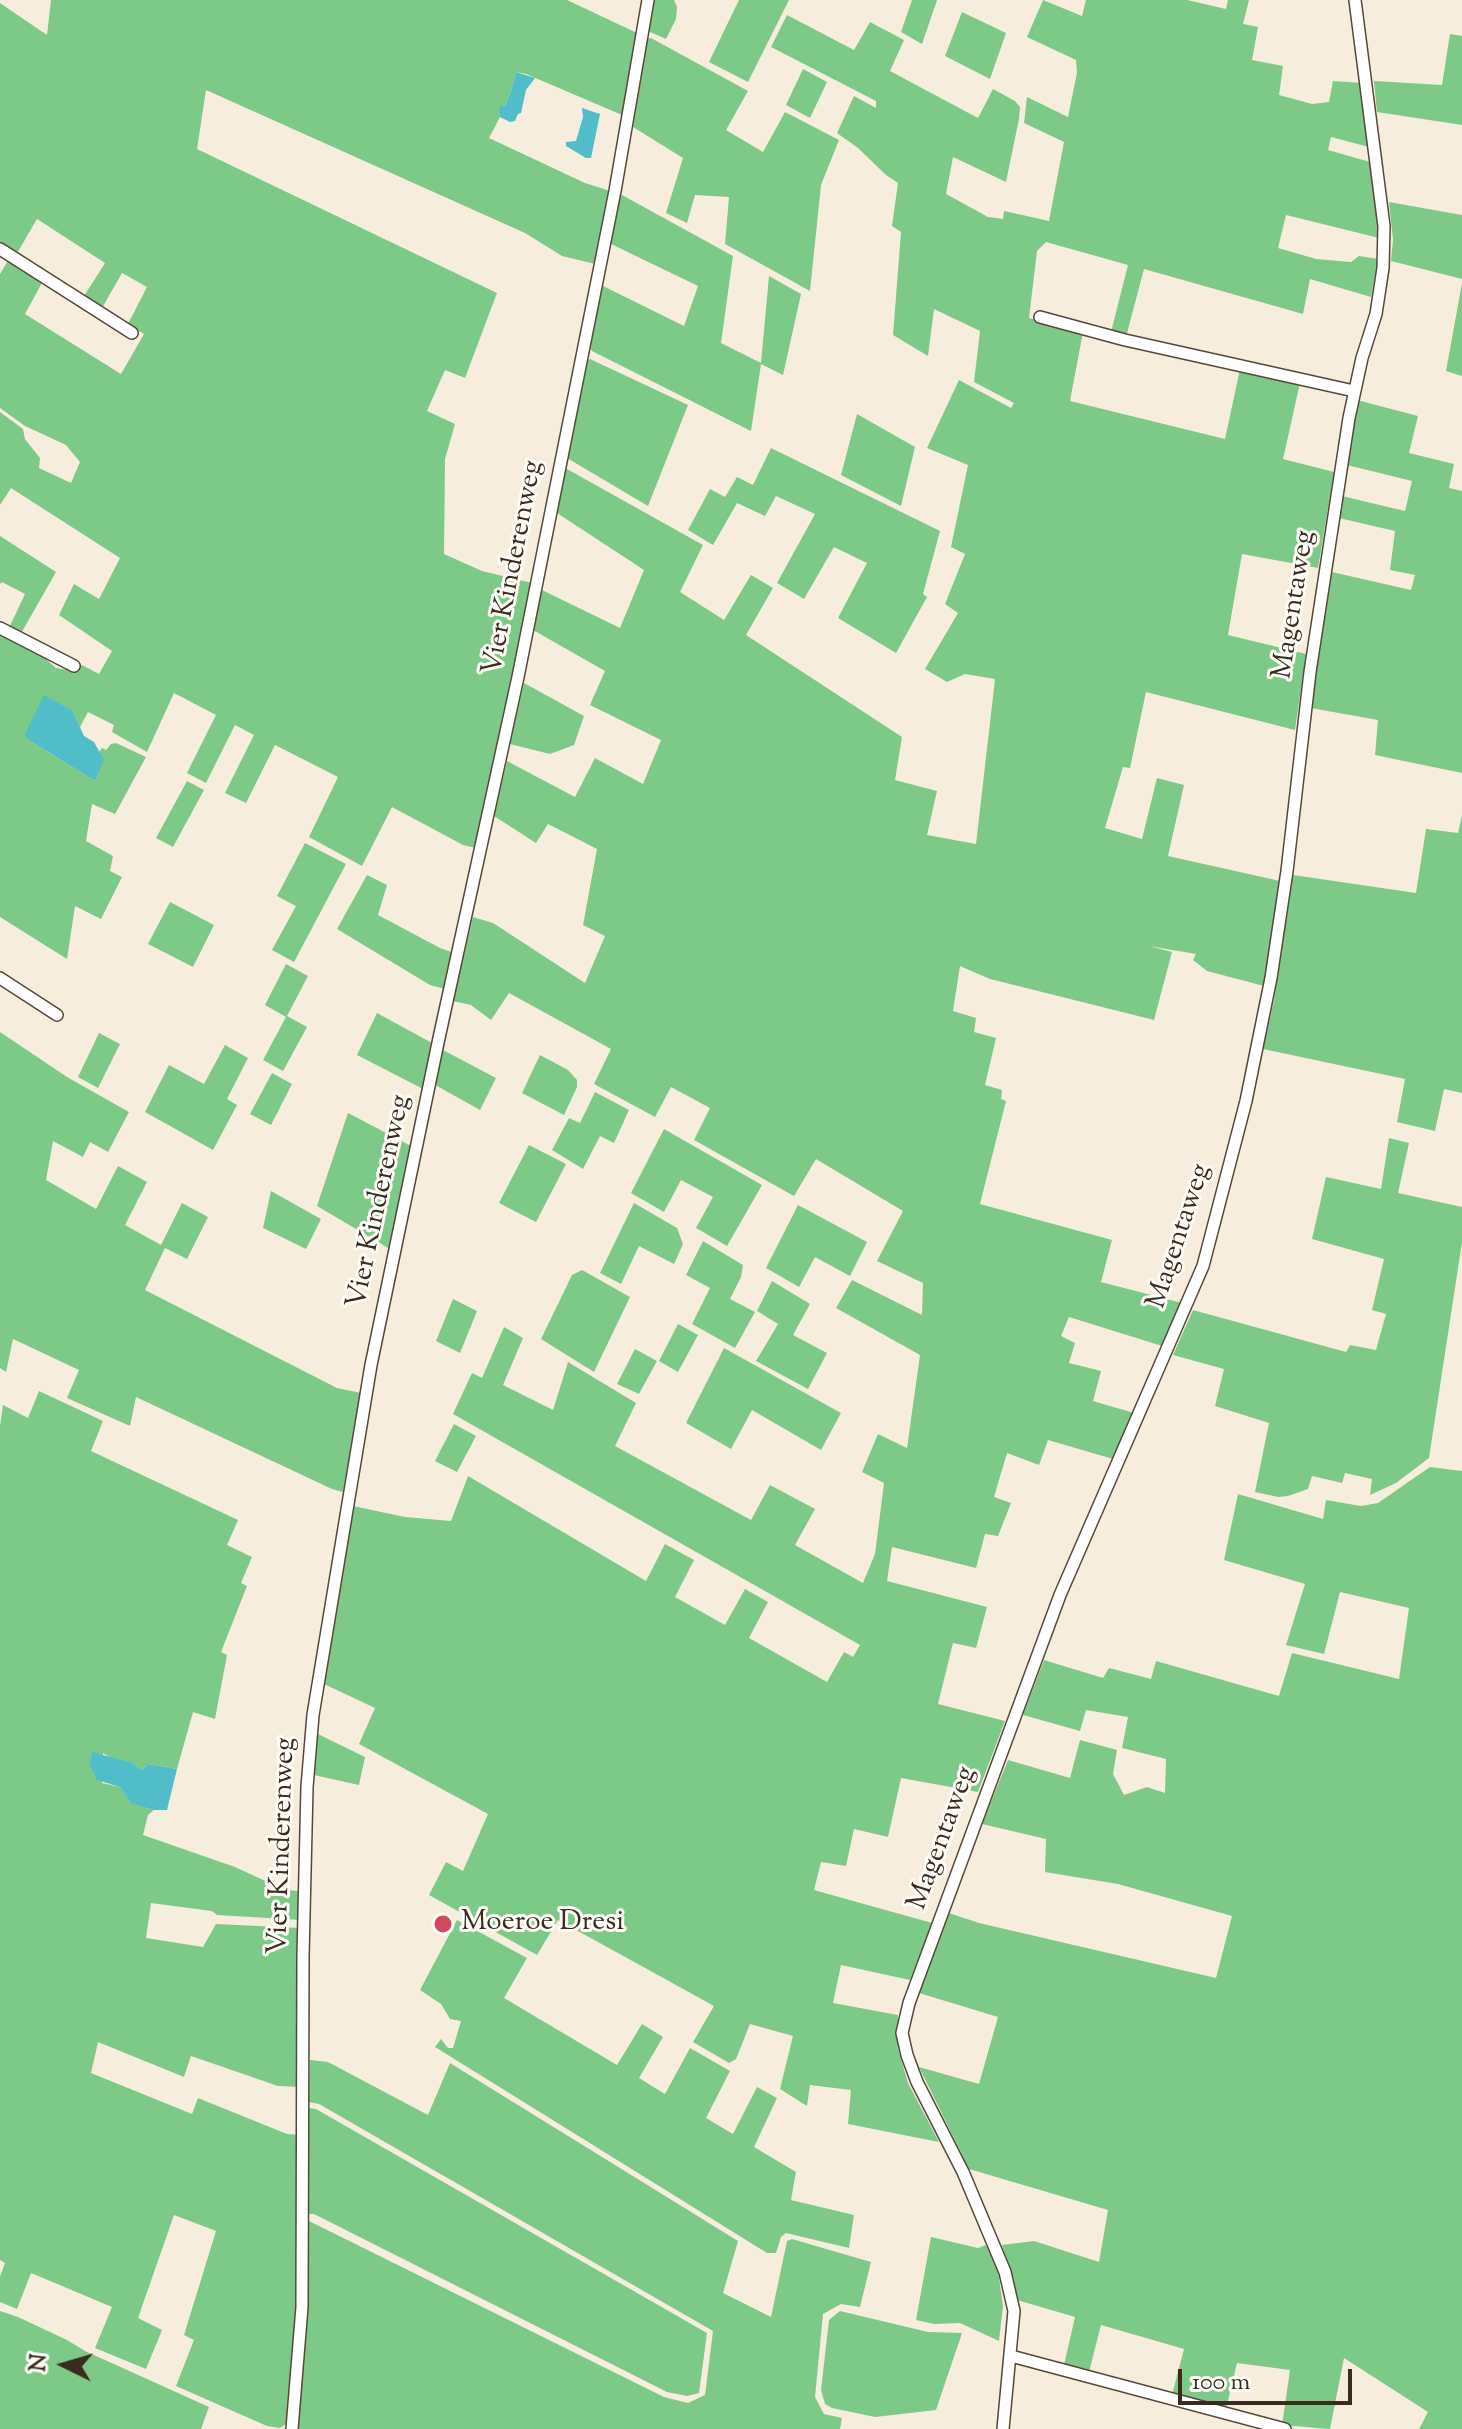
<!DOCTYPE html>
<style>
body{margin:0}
#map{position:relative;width:1462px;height:2429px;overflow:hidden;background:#f7eddc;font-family:"Sorts Mill Goudy",serif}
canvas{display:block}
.north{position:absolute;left:24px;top:2325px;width:80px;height:80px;-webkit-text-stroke:6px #fdfcf7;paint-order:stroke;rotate:275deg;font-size:22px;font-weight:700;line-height:32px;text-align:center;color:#3b2a1e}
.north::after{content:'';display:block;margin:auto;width:28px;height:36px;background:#3b2a1e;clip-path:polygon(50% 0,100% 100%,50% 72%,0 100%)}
.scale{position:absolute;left:1178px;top:2369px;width:174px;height:36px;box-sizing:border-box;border:4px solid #3b2a1e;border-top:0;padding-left:10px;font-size:24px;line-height:28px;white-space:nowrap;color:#3b2a1e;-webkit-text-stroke:6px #fdfcf7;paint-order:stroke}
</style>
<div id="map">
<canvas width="1462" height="2429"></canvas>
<div class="north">N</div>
<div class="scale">100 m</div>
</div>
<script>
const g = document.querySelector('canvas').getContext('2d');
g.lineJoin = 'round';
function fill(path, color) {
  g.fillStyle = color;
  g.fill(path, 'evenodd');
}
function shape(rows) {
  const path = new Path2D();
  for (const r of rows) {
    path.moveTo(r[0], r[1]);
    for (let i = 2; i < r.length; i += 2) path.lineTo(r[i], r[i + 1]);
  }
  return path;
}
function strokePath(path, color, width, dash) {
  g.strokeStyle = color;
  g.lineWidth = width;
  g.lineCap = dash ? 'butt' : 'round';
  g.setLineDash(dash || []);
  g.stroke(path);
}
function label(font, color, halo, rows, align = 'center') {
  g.font = font + ' "Sorts Mill Goudy",serif';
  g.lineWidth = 6;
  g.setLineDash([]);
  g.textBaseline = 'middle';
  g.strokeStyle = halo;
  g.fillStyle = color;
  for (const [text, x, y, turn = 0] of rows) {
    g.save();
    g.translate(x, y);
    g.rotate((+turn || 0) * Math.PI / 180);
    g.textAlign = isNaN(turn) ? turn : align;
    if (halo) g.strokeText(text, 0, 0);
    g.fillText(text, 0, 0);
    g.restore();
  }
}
fill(shape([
 [51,0,567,0,637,33,622,115,526,74,516,72,511,91,505,106,499,111,500,117,489,138,585,183,610,191,595,264,562,256,525,233,206,90,197,149,497,293,465,378,445,370,427,411,455,424,445,459,444,554,482,571,532,583,476,848,463,845,392,807,362,866,309,837,338,777,275,745,246,803,225,793,254,735,235,725,206,783,187,773,216,715,174,693,147,752,112,732,114,725,88,712,80,727,73,711,27,739,95,781,103,760,99,752,102,748,106,750,111,744,116,743,146,757,115,814,92,804,86,841,113,856,110,871,122,877,101,919,75,906,67,959,0,917,0,630,33,648,56,668,74,671,82,665,99,674,112,651,59,615,74,584,99,599,120,558,11,488,0,505,0,412,23,429,25,439,40,458,39,468,71,483,80,462,66,445,25,426,0,408,0,274,9,259,43,281,25,314,121,374,144,334,128,324,147,287,122,273,102,308,84,296,105,263,37,219,16,255,0,244,0,3,47,35],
 [654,0,674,0,677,7,676,19,666,39,648,31],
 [739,0,789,0,748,82,709,62],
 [912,0,937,0,922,44,901,32],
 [1043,0,1082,16,1086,0,1187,0,1226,9,1228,0,1249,0,1243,24,1258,27,1252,60,1283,66,1279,95,1312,104,1329,102,1333,81,1362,83,1369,147,1331,137,1328,150,1370,162,1379,238,1286,215,1278,248,1316,259,1351,262,1359,256,1378,259,1371,297,1310,279,1303,314,1144,269,1126,337,1111,332,1128,265,1046,242,1037,251,1029,318,1083,332,1070,401,1225,439,1240,369,1300,383,1283,459,1334,472,1318,568,1242,554,1228,635,1306,654,1295,730,1146,692,1130,768,1123,767,1105,828,1142,839,1157,778,1184,785,1168,856,1280,881,1264,986,1207,971,1193,960,1196,954,1149,946,1172,952,1154,1020,990,979,960,966,953,1011,976,1018,974,1032,996,1038,985,1085,1002,1090,1001,1099,1006,1101,980,1204,1112,1240,1101,1282,1182,1303,1162,1346,1069,1317,1061,1336,1075,1343,1069,1363,1101,1371,1093,1401,1134,1413,1113,1459,1048,1440,1039,1465,1007,1453,994,1497,1011,1503,998,1536,985,1534,976,1568,892,1547,887,1581,987,1607,976,1648,953,1643,938,1704,1005,1721,978,1792,901,1778,888,1837,854,1829,846,1866,821,1862,814,1890,932,1923,910,1980,841,1965,833,2003,898,2015,898,2048,908,2083,939,2142,848,2124,851,2090,810,2085,807,2106,780,2089,793,2036,750,2024,736,2059,729,2063,693,2042,714,2006,558,1920,537,1955,429,1895,446,1862,463,1871,488,1814,359,1744,375,1708,324,1684,353,1506,405,1517,451,1521,468,1476,646,1581,665,1544,694,1560,675,1597,725,1625,745,1589,768,1602,749,1638,827,1682,844,1652,853,1657,860,1645,453,1414,472,1373,482,1378,504,1327,523,1338,503,1385,553,1410,568,1362,636,1403,615,1446,751,1520,770,1485,815,1509,795,1545,863,1583,875,1554,884,1483,862,1472,878,1434,907,1448,920,1355,836,1308,852,1280,922,1315,923,1283,877,1261,903,1211,816,1159,794,1196,694,1140,710,1108,671,1087,655,1117,594,1084,611,1049,509,993,491,1020,471,1005,453,1001,473,917,493,923,585,983,605,936,583,925,597,849,548,824,536,843,494,816,507,761,575,797,595,758,643,784,661,740,590,705,605,671,533,630,542,590,620,628,644,570,557,513,564,470,567,469,703,545,680,592,724,620,751,575,773,588,746,635,902,737,895,780,937,791,927,835,976,844,995,679,965,674,947,682,925,669,958,613,945,604,965,554,951,547,968,465,927,448,959,380,1011,408,1014,403,974,382,980,331,934,309,928,356,893,335,901,232,892,226,898,183,886,175,858,148,837,133,854,96,876,108,876,101,771,47,787,15,854,50,870,22,904,40,890,71,978,118,993,89,1015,101,1020,107,1019,119,1006,182,953,157,946,194,988,217,1003,219,1004,211,1049,221,1064,142,1024,123,1027,97,1068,117,1077,73,1076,60,1027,37],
 [962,12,1006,33,990,79,945,56],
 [1450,34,1462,36,1462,125,1377,112,1374,81,1442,85],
 [651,38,748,91,726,130,763,152,785,112,839,140,821,185,810,291,725,244,729,197,695,195,687,223,666,213,683,158,633,127,647,39],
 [803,69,827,82,810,118,786,105],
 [622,195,733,256,721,343,761,363,769,276,801,294,783,375,761,364,751,431,592,351,589,347,601,285,684,326,698,286,609,243,619,197],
 [1389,202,1462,215,1462,279,1391,261,1393,240],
 [1462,283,1462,376,1446,371],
 [590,359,688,405,648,506,567,458,585,362],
 [1357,400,1418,416,1409,453,1454,464,1449,488,1462,491,1462,773,1375,755,1378,720,1311,708,1332,572,1411,590,1415,575,1390,570,1395,531,1339,518,1342,496,1405,511,1412,481,1347,465],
 [857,414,915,447,901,506,841,475],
 [771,448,940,531,923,594,927,597,896,653,838,618,867,563,834,547,804,599,777,583,815,514,776,496,765,516,737,503,713,545,688,530,710,489,725,497,737,477,753,485],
 [0,536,56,572,19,637,8,630,25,594,2,582,0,584],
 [524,683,584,716,574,745,550,754,510,744],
 [187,781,204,790,173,847,156,838],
 [1462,815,1462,1093,1444,1089,1435,1131,1397,1122,1405,1079,1263,1049,1274,1001,1293,875,1416,893,1426,829,1458,833],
 [305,843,346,864,294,962,272,950,296,906,277,896],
 [367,875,387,885,378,915,440,948,454,953,445,989,430,985,337,929],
 [170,902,214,925,193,967,148,944],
 [286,964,308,976,287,1016,307,1027,283,1071,263,1060,286,1017,265,1005],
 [377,1013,432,1043,423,1089,357,1055],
 [0,1032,67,1077,129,1112,108,1152,90,1142,83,1157,53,1141,46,1180,96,1209,118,1166,147,1182,125,1225,161,1245,182,1203,208,1217,187,1259,165,1248,145,1290,337,1388,361,1393,343,1492,332,1489,136,1397,130,1426,67,1398,79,1370,13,1339,6,1372,0,1368],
 [99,1033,120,1044,98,1088,78,1077],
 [225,1045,248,1058,227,1099,237,1105,213,1150,145,1112,169,1065,204,1084],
 [441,1049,496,1078,480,1110,437,1086,435,1082],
 [540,1055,568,1070,577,1080,577,1087,564,1115,522,1093],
 [272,1073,292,1084,271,1125,250,1114],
 [595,1092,629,1110,614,1143,600,1136,583,1169,552,1150,569,1118,580,1123],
 [348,1113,411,1146,390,1249,317,1206],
 [664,1129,762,1185,727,1246,696,1228,713,1197,681,1180,664,1212,631,1193],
 [1389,1138,1409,1143,1398,1193,1462,1207,1462,1242,1429,1458,1396,1483,1370,1495,1372,1479,1345,1473,1342,1483,1312,1476,1308,1489,1288,1496,1278,1497,1255,1492,1269,1423,1215,1406,1224,1369,1173,1355,1193,1310,1346,1352,1350,1345,1376,1350,1386,1314,1372,1310,1384,1259,1312,1239,1326,1177,1381,1189],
 [529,1145,566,1164,536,1222,499,1203],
 [271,1191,321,1219,306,1249,263,1228],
 [634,1203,677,1228,683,1244,674,1264,639,1246,621,1284,600,1273],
 [798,1205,867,1242,850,1276,815,1257,799,1287,766,1268],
 [703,1241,743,1265,741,1277,730,1299,755,1312,735,1348,692,1324,710,1288,686,1275],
 [582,1270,630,1297,594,1372,541,1339,572,1275],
 [772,1281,810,1304,793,1335,827,1353,808,1389,756,1361,778,1324,757,1311],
 [453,1299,477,1311,460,1353,436,1341],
 [678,1324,698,1335,678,1372,659,1361],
 [724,1348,841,1413,821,1450,752,1410,731,1449,686,1423],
 [635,1349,657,1361,639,1394,617,1384],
 [39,1391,103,1421,91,1451,238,1520,227,1545,252,1557,241,1583,247,1586,221,1652,227,1655,215,1719,193,1712,177,1769,148,1764,142,1770,133,1763,114,1760,103,1753,102,1783,120,1787,131,1802,154,1810,148,1815,143,1835,235,1867,285,1890,301,1891,301,1920,217,1915,212,1911,151,1903,146,1938,203,1947,216,1924,301,1928,300,2087,278,2086,191,2056,184,2077,98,2042,91,2073,192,2114,198,2098,287,2134,299,2135,296,2341,286,2424,280,2428,267,2426,176,2386,194,2340,184,2335,216,2231,174,2215,138,2318,162,2330,146,2369,95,2348,112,2307,31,2273,17,2309,0,2302,0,2277,5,2263,0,2260,0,1426,3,1405,28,1418],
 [454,1424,476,1436,457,1472,435,1461],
 [1430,1467,1462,1471,1462,2429,1419,2429,1428,2412,1344,2358,1330,2429,1282,2425,1290,2370,1237,2363,1226,2409,1172,2395,1184,2349,1101,2325,1089,2372,1064,2365,1075,2317,1017,2300,1002,2245,1034,2241,1099,2262,1108,2210,969,2169,919,2067,979,2084,998,2017,919,1993,949,1913,979,1923,1216,1978,1232,1916,1118,1884,1045,1872,1046,1839,982,1824,1008,1760,1070,1778,1080,1740,1117,1750,1113,1774,1124,1795,1147,1787,1165,1793,1166,1759,1122,1748,1128,1717,1086,1710,1080,1731,1023,1715,1044,1660,1103,1678,1109,1668,1151,1679,1156,1661,1279,1696,1292,1653,1399,1679,1409,1608,1340,1592,1324,1654,1286,1645,1305,1584,1224,1560,1238,1494,1323,1519,1326,1500,1361,1506,1378,1503],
 [318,1734,365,1757,359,1785,314,1775],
 [457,1920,527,1958,504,1998,617,2065,642,2024,663,2037,639,2078,665,2094,690,2048,730,2071,706,2118,733,2134,757,2087,777,2098,754,2147,796,2172,791,2200,854,2215,849,2248,786,2233,781,2237,776,2253,767,2253,435,2047,441,2039,448,2048,453,2048,461,2021,450,2019,441,2004,420,1990],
 [310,2060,328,2062,428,2115,450,2063,738,2241,723,2293,771,2317,787,2241,792,2239,871,2262,860,2307,841,2304,823,2314,815,2397,824,2414,842,2418,840,2429,297,2429,304,2354,307,2220,664,2397,688,2403,705,2395,713,2331,319,2104,309,2102],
 [309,2108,316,2109,707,2333,699,2393,687,2396,667,2392,314,2214,308,2214],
 [931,2237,978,2248,986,2245,998,2271,1003,2306,999,2341,960,2323,934,2324,916,2320],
 [0,2311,18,2317,67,2340,85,2351,209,2407,201,2429,0,2429],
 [840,2311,928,2332,962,2333,936,2410,875,2417,832,2408,825,2404,821,2390,829,2320]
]), '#7dca88');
fill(shape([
 [516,72,535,78,526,90,521,113,518,114,515,121,510,122,500,117,499,111,500,106,505,106,511,91],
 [582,108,600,114,591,158,586,158,566,146,566,142,576,141,583,117],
 [44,695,73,711,84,736,94,742,104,760,95,781,27,739,25,734],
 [92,1752,133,1763,142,1770,148,1764,177,1769,167,1810,154,1810,131,1803,120,1787,97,1780,90,1765]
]), '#50bdc8');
const minor = shape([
 [0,249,132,333],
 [1040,317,1125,340,1354,391],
 [0,628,74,666],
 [0,978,57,1015],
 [1011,2356,1285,2429],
 [292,2429,302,2307,303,1956,307,1787,313,1715,371,1365,439,1038,518,677,615,191,648,0],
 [1003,2429,1014,2311,1005,2272,963,2172,917,2082,907,2055,902,2033,909,2003,1060,1595,1203,1266,1246,1101,1271,978,1287,871,1310,672,1349,418,1362,358,1376,314,1383,268,1384,226,1355,0]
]);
strokePath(minor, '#57473a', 14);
strokePath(minor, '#fff', 11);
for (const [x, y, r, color] of [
 [443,1924,10,"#d1495b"]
]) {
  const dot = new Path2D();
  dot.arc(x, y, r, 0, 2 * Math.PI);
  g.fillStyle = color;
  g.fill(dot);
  strokePath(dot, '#fdfcf7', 3);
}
label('28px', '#3b2a1e', '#fdfcf7', [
 ["Vier Kinderenweg",515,568,-79],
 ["Magentaweg",1296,605,-81],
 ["Vier Kinderenweg",381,1202,-78],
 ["Magentaweg",1181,1237,-72],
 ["Magentaweg",944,1839,-70],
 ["Vier Kinderenweg",284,1846,-88]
]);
label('28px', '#3b2a1e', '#fdfcf7', [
 ["Moeroe Dresi",461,1924]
], 'left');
</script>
